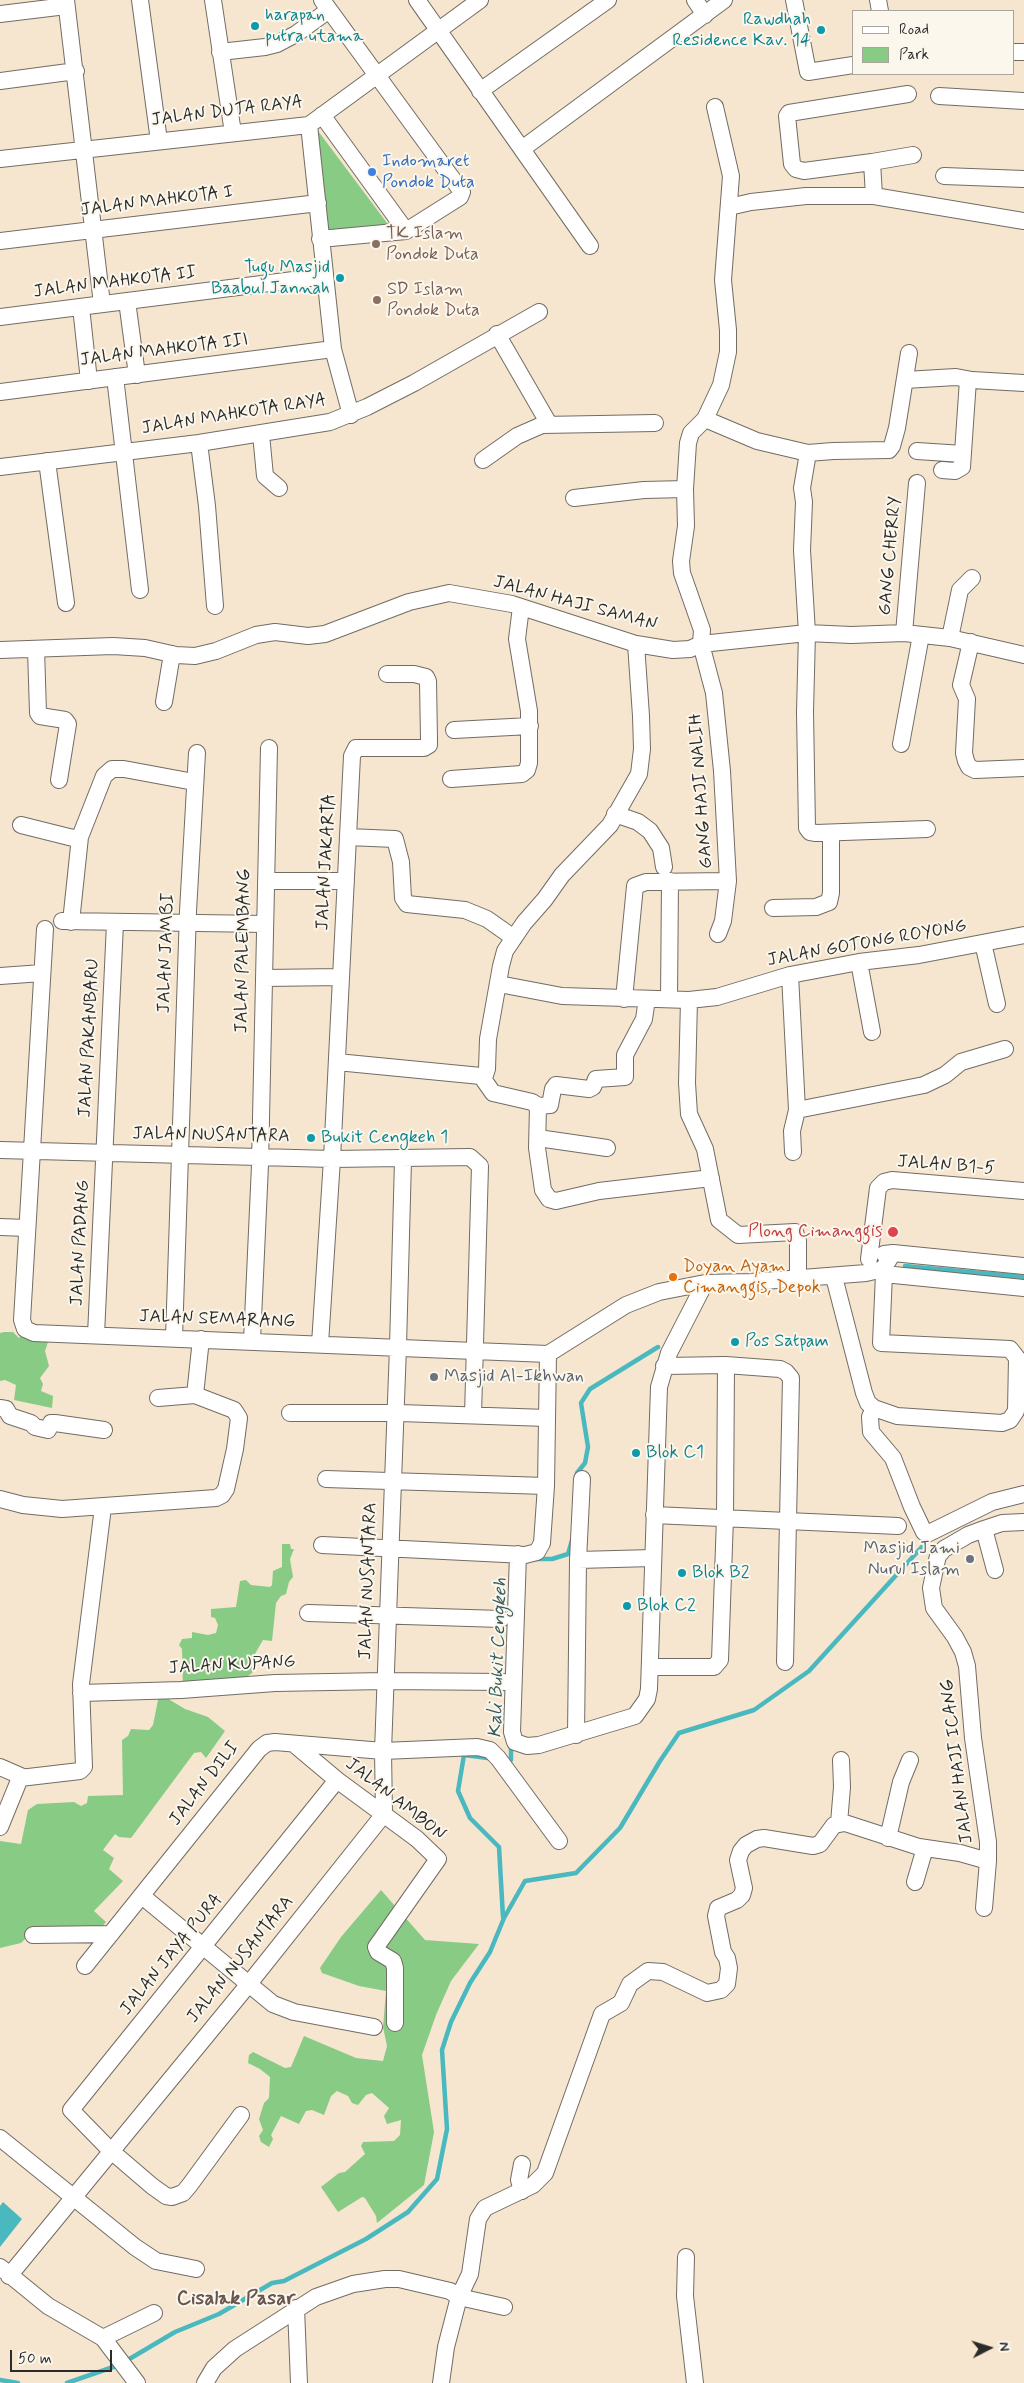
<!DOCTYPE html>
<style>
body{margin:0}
#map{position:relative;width:1024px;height:2383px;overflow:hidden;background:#f6e6cf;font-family:Mynerve,sans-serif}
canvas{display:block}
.legend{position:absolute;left:852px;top:10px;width:162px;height:65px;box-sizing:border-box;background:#fbf7ec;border:1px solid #a8a59f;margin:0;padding:6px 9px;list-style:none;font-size:15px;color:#2b2b2b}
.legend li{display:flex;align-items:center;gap:10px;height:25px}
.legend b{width:25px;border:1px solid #a8a59f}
.north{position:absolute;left:964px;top:2323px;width:50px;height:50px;-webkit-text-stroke:4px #fbf7ec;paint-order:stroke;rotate:85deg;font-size:14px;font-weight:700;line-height:20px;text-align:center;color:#2b2b2b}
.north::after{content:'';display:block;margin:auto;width:18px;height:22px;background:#2b2b2b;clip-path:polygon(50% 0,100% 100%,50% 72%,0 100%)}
.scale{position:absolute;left:10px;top:2350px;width:102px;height:22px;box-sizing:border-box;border:2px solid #2b2b2b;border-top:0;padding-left:6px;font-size:15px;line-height:18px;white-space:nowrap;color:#2b2b2b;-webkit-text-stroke:4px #fbf7ec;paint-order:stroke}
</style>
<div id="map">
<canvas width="1024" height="2383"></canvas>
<ul class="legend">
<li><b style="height:6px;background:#fff"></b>Road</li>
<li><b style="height:14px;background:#87cb85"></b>Park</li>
</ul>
<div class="north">N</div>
<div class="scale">50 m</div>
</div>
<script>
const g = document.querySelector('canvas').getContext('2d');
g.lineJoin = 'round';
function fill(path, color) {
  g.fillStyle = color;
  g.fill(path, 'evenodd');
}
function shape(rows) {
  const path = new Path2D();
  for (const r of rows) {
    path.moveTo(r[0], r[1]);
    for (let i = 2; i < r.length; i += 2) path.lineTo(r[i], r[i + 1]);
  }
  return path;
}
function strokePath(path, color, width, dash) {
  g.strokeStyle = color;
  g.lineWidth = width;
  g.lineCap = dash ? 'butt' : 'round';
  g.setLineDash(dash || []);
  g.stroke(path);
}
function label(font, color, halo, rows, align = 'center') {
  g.font = font + ' Mynerve,sans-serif';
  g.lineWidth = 4;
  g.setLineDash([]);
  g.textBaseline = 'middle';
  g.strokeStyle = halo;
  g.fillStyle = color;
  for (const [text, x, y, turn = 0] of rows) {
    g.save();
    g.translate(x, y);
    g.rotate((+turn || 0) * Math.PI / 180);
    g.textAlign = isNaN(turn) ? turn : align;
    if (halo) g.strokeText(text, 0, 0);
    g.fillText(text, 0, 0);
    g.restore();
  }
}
fill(shape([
 [315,127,390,227,320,234],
 [4,1332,13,1332,19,1338,21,1335,42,1338,48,1342,45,1351,49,1366,40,1378,43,1384,41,1391,53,1396,52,1408,14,1400,16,1385,5,1380,0,1381,0,1333],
 [282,1544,290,1544,291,1549,294,1549,290,1559,293,1577,289,1582,286,1594,281,1596,276,1603,272,1641,263,1640,252,1659,253,1672,237,1685,183,1687,182,1649,179,1645,182,1639,192,1638,192,1632,208,1635,216,1633,218,1625,215,1618,211,1617,211,1609,236,1607,240,1581,246,1580,251,1585,270,1587,272,1585,273,1571,282,1567],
 [165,1693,170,1700,185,1709,208,1717,225,1731,206,1758,201,1752,194,1753,131,1838,119,1837,115,1834,103,1850,114,1858,109,1869,123,1881,94,1911,106,1922,92,1939,28,1936,21,1943,0,1948,0,1841,21,1844,28,1810,37,1804,74,1802,81,1806,87,1803,88,1796,123,1795,122,1740,128,1736,131,1729,149,1730,153,1725,159,1695],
 [381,1890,425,1940,479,1944,451,1981,436,2015,422,2055,434,2132,424,2185,377,2223,376,2216,365,2198,362,2197,338,2212,321,2187,339,2173,345,2172,365,2154,361,2146,363,2142,394,2141,400,2135,401,2120,387,2124,384,2116,389,2108,372,2093,366,2095,358,2105,352,2103,348,2096,337,2091,331,2096,324,2115,312,2110,306,2111,299,2124,281,2116,271,2135,273,2139,269,2147,261,2142,259,2136,263,2130,259,2119,264,2103,269,2098,270,2077,260,2069,248,2063,249,2055,253,2052,285,2068,291,2067,304,2036,356,2058,383,2061,387,2046,383,2027,386,1991,359,1986,322,1973,320,1968,341,1937]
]), '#87cb85');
fill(shape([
 [3,2202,22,2219,0,2247,0,2206]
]), '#49b8bf');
strokePath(shape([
 [905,1266,1024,1277],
 [577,1478,577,1473,585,1463,588,1447,581,1403,590,1389,658,1347],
 [536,1559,552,1559,568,1554,572,1540],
 [511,1744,511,1760],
 [488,1758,464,1755,458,1791,470,1818,499,1847,503,1917],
 [126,2361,175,2332,219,2314,272,2283,284,2281,366,2239,408,2212,437,2179,447,2129,442,2050,451,2022,470,1983,490,1952,504,1918,525,1881,576,1873,620,1828,660,1761,679,1733,754,1710,809,1671,930,1538],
 [0,2380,18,2383],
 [67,2383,119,2365]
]), '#49b8bf', 4.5);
const minor = shape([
 [66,0,102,304],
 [140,0,159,141],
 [213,0,233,133],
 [417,0,590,246],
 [695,0,705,15],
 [794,0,808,72,853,65],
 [878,0,880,11],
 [0,14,66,6],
 [220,52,265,47,277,44,296,34,329,10],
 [1013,52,1024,52],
 [0,81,76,71],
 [480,91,608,0],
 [939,96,1024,101],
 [715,107,731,176,723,280,728,330,728,352,721,385,705,419,691,433,688,443,685,489,686,526,681,561,682,573,702,630,701,644,714,693,722,771,728,881,723,921,718,934],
 [322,115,406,231],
 [309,125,333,349,351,415],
 [522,149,724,0],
 [0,159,309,125,480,0],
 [872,162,913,155],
 [944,176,1024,179],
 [874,196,872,162,804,171,796,169,792,164,787,116,789,113,908,94],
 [729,207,751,202,806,196,874,196,1024,221],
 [320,239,406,231,460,197,462,192,322,0],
 [0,241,318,203],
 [127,301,137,375],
 [81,307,89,381],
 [0,317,325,276],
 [497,334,549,424],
 [115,377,140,590],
 [905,380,956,377,972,380,1024,383],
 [0,392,333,349],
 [705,419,757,441,808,453,802,488,804,502,802,550,807,633,805,712,807,828,810,832,816,833,927,829],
 [261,434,265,476,279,488],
 [199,443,207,506,215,606],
 [917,451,963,454],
 [808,453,833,451,889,450,892,446,897,428,909,353],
 [483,460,517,436,542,425,655,423],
 [47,461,66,603],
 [0,467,199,443,330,422,367,407,414,383,539,312],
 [942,470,955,471,962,467,968,380],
 [574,498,644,490,685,489],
 [904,633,917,483],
 [950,638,960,590,972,578],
 [971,642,961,685,967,699,964,753,966,761,969,767,975,770,1024,768],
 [36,649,38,713,40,716,65,720,68,724,59,780],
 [0,650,113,646,145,648,176,655,195,656,216,651,256,635,275,632,308,636,325,634,409,602,449,593,512,604,636,644,673,650,690,649,701,644,807,633,851,635,904,633,950,638,1024,655],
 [164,702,172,654],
 [454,730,530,726],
 [901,744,921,635],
 [451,779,522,774,527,770,529,763,529,711,517,639,521,607],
 [615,814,638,822,650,831,661,848,664,867],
 [21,825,73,838,80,837,104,776,112,769,124,769,194,782],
 [348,837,395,839,401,862,403,898,407,904,465,910,487,919,514,938],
 [266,881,346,881],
 [773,908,816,907,829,902,831,893,831,833],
 [62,921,265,924],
 [71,922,80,837],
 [45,929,22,1320,25,1329,34,1333,548,1354],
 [983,943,997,1004],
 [859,962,872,1032],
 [790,975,797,1110,792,1131,793,1152],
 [0,976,42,973],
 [264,978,341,977],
 [499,984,562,996,689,1000,717,997,790,975,859,962,919,955,1024,935],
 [624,999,635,886,646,882,728,881],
 [669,999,670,881],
 [689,1000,687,1083,689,1114,705,1149,719,1220,738,1235,795,1232,798,1241,798,1278],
 [337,1062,481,1076,493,1093,532,1102,538,1106,537,1148,543,1190,549,1199,556,1201,599,1191,711,1178],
 [481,1076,485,1075,487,1069,488,1039,501,966,505,951,524,923,545,899,562,875,610,825,639,774,642,749,641,716,636,644],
 [538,1106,550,1105,553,1089,556,1085,589,1089,593,1087,596,1079,625,1077,625,1055,644,1019,647,999],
 [797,1110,924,1085,945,1075,961,1062,1005,1049],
 [538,1138,607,1148],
 [0,1150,332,1159,470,1157,480,1166,473,1415],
 [0,1227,27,1228],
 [884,1254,893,1253,1024,1266],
 [869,1259,878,1188,884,1182,892,1180,1024,1191],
 [883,1269,884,1274,1024,1288],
 [834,1277,864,1393,868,1403,874,1408,897,1416,1002,1423,1010,1420,1016,1411,1017,1358,1010,1349,881,1343,884,1274],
 [96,1335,115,923],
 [174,1338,188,911,197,753],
 [252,1341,260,1165,269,748],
 [320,1344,332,1159,352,756,356,748,424,748,429,745,429,740,428,681,426,677,414,674,387,674],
 [548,1354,626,1305,659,1292,705,1283,751,1282,866,1273,883,1269,893,1253],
 [664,1366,726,1365,780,1369,786,1372,791,1378,785,1662],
 [158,1398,195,1395],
 [0,1408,6,1409,10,1416,31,1423,35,1427,48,1430,51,1423,55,1423,104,1430],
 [874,1408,870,1417,871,1432,893,1458,912,1507,924,1532,927,1534,992,1502,1024,1494],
 [290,1413,400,1413,547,1418],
 [326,1479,546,1486],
 [0,1499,23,1505,62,1509,216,1498,222,1495,226,1489,235,1449,239,1418,234,1410,195,1395,201,1339],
 [654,1515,898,1526],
 [984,1529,995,1570],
 [322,1545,525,1555,537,1552,542,1543,546,1486,548,1354],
 [518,1554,512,1732,515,1742,527,1746,539,1745,635,1716,647,1699,649,1689,659,1387,669,1353,705,1283],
 [578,1560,653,1558],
 [308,1613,501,1619],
 [650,1667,714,1667,720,1660,725,1518,726,1365],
 [81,1693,181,1690,275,1683,385,1681,504,1682],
 [576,1735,578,1560,582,1479],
 [294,1744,337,1780,417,1839,438,1859,376,1947,378,1952,393,1961,395,1968,395,2023],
 [0,1767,23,1777],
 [839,1823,842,1787,841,1760],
 [0,1827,20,1778,80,1771,84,1767,81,1684,103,1507],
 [888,1838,901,1782,910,1760],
 [915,1882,925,1848],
 [142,1896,273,2004,294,2012,374,2027],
 [984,1908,988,1861],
 [33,1935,111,1934],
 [85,1966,259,1749,267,1743,275,1742,383,1751,477,1747,490,1750,498,1758,559,1841],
 [241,2115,189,2186,183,2193,172,2197,166,2196,152,2186,110,2150,71,2110,337,1780],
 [0,2138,135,2247,156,2261,196,2269],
 [522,2191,519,2180,522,2164],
 [686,2257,685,2296,695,2383],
 [0,2267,48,2306,103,2338,137,2383],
 [9,2276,248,1985,384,1814,383,1751,398,1347,403,1160],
 [296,2308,299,2383],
 [103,2338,154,2313],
 [205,2383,214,2368,235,2349,316,2297,353,2284,385,2279,399,2279,450,2291,459,2297,504,2307],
 [441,2383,446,2347,459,2297,470,2274,478,2219,485,2208,533,2185,545,2173,602,2014,621,2003,630,1984,648,1971,663,1972,707,1993,721,1990,727,1984,729,1968,727,1958,723,1952,716,1916,718,1908,737,1900,742,1895,744,1888,738,1860,741,1851,746,1845,757,1839,764,1838,813,1846,820,1844,834,1825,845,1823,919,1847,960,1853,988,1861,988,1842,973,1738,967,1666,963,1652,955,1637,934,1608,931,1588,936,1564,938,1556,944,1549,968,1535,984,1529,1002,1523,1024,1522]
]);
strokePath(minor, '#726c64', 18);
strokePath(minor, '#fff', 16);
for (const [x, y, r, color] of [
 [255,26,5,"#0f9aa8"],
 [821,30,5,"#0f9aa8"],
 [372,172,5,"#3f7fe0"],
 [376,244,5,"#8d6e63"],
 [340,278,5,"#0f9aa8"],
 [377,300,5,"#8d6e63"],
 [311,1138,5,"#0f9aa8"],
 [893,1232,6,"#e0444e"],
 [673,1277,5,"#e8710a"],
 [735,1342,5,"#0f9aa8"],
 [434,1377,5,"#6b7280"],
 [636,1453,5,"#0f9aa8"],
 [970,1559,5,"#6b7280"],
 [682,1573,5,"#0f9aa8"],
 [627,1606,5,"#0f9aa8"]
]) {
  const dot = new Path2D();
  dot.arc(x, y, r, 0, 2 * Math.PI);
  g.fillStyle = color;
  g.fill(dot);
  strokePath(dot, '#fbf7ec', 2);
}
label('18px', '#0d838f', '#fbf7ec', [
 ["harapan",265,16],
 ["putra utama",265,37],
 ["Rawdhah",811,20,"right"],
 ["Residence Kav. 14",811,41,"right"],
 ["Tugu Masjid",330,268,"right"],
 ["Baabul Jannah",330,289,"right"],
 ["Bukit Cengkeh 1",321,1138],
 ["Pos Satpam",745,1342],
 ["Blok C1",646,1453],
 ["Blok B2",692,1573],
 ["Blok C2",637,1606]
], 'left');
label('18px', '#2b2b2b', '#fbf7ec', [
 ["JALAN DUTA RAYA",227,112,-7],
 ["JALAN MAHKOTA I",157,202,-7],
 ["JALAN MAHKOTA II",115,283,-7],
 ["JALAN MAHKOTA III",164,351,-7],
 ["JALAN MAHKOTA RAYA",234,415,-9],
 ["GANG CHERRY",891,556,-85],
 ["JALAN HAJI SAMAN",575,604,15],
 ["GANG HAJI NALIH",702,791,-94],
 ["JALAN JAKARTA",327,862,-87],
 ["JALAN GOTONG ROYONG",867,944,-10],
 ["JALAN PALEMBANG",244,951,-89],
 ["JALAN JAMBI",167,953,-88],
 ["JALAN PAKANBARU",90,1038,-87],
 ["JALAN NUSANTARA",211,1136,1],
 ["JALAN B1-5",946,1166,4],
 ["JALAN PADANG",81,1243,-87],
 ["JALAN SEMARANG",217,1320,2],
 ["JALAN NUSANTARA",369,1581,-88],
 ["JALAN KUPANG",232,1666,-3],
 ["JALAN HAJI ICANG",958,1761,-97],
 ["JALAN DILI",205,1784,-52],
 ["JALAN AMBON",395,1800,38],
 ["JALAN JAYA PURA",172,1955,-51],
 ["JALAN NUSANTARA",241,1960,-51]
]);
label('18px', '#366cbe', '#fbf7ec', [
 ["Indomaret",382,162],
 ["Pondok Duta",382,183]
], 'left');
label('18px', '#785e54', '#fbf7ec', [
 ["TK Islam",386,234],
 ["Pondok Duta",386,255],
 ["SD Islam",387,290],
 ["Pondok Duta",387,311]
], 'left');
label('18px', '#be3a42', '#fbf7ec', [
 ["Plong Cimanggis",882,1232]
], 'right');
label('18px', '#c56008', '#fbf7ec', [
 ["Doyan Ayam",683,1267],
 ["Cimanggis, Depok",683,1288]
], 'left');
label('18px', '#5b616d', '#fbf7ec', [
 ["Masjid Al-Ikhwan",444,1377],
 ["Masjid Jami",960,1549,"right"],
 ["Nurul Islam",960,1570,"right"]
], 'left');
label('italic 19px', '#365c5f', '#fbf7ec', [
 ["Kali Bukit Cengkeh",499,1658,-88]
]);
label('bold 20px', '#685550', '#fbf7ec', [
 ["Cisalak Pasar",236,2300]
]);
</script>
